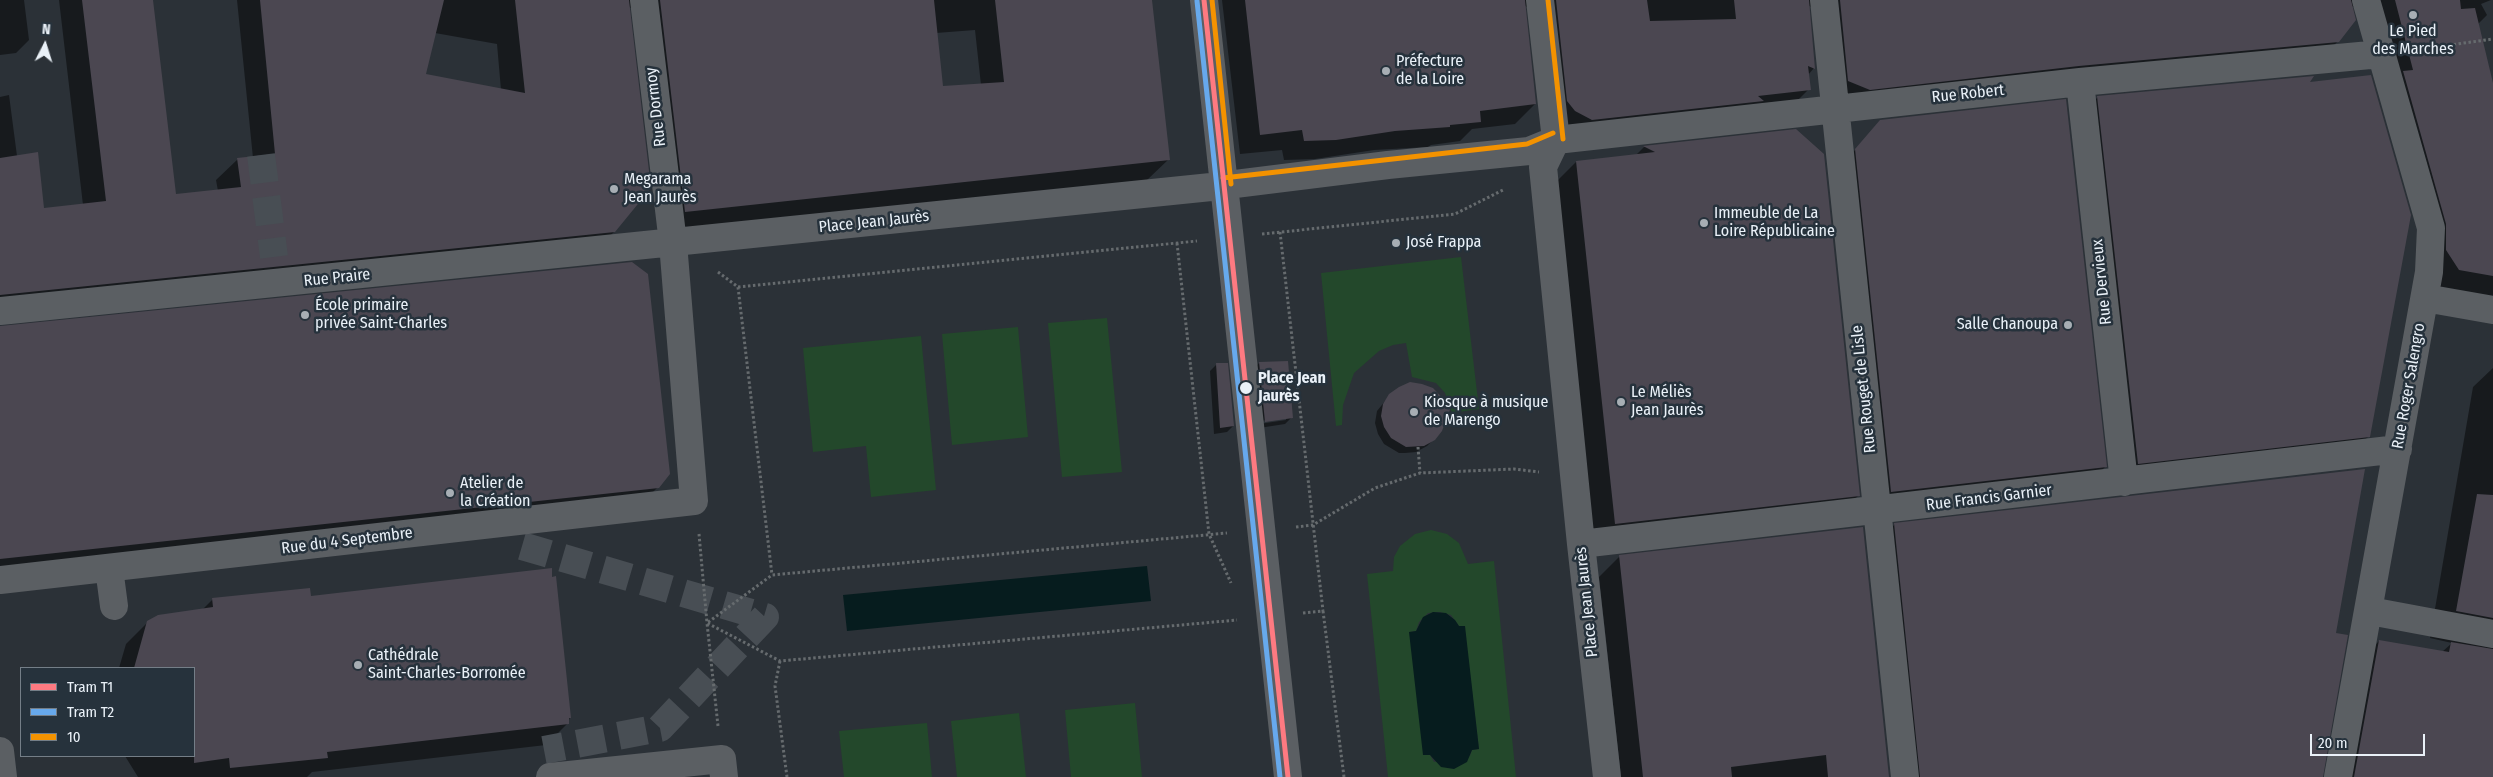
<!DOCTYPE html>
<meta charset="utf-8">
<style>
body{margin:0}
#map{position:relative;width:2493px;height:777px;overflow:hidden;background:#2b3137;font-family:"Fira Sans Condensed",sans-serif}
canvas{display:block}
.legend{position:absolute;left:20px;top:667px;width:175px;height:90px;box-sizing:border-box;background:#26323c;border:1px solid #747e87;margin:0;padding:6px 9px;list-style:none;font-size:15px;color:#eaf1f8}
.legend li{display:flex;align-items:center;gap:10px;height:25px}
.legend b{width:25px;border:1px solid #747e87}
.north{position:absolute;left:20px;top:20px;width:50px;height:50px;-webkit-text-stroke:4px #26323c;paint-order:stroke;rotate:5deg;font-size:14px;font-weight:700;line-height:20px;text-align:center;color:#eaf1f8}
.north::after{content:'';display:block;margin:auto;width:18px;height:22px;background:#eaf1f8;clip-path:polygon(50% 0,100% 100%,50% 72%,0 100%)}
.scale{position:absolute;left:2310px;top:734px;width:115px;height:22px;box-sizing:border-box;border:2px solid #eaf1f8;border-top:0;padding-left:6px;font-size:15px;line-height:18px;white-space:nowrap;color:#eaf1f8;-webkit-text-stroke:4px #26323c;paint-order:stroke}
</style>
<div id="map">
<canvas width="2493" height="777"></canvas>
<ul class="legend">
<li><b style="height:6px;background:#fe7a81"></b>Tram T1</li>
<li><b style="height:6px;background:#67a9ec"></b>Tram T2</li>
<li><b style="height:6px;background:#f39200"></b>10</li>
</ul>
<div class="north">N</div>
<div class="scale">20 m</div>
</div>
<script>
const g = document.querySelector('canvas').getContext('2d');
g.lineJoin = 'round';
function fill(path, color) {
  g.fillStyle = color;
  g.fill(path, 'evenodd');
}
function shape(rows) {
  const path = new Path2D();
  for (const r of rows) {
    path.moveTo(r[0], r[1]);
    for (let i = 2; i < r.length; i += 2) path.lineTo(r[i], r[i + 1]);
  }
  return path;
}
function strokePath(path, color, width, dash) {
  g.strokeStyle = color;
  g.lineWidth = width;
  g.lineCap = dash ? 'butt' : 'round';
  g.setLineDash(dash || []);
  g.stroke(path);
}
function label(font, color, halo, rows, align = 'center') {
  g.font = font + ' "Fira Sans Condensed",sans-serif';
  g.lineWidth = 5;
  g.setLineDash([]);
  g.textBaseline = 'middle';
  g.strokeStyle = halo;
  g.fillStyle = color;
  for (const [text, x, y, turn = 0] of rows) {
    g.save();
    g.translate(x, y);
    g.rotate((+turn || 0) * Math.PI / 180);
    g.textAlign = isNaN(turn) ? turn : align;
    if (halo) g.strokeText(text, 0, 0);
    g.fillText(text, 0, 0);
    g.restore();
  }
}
fill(shape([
 [1461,257,1479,409,1452,413,1445,393,1436,383,1412,377,1406,343,1393,345,1379,351,1354,373,1343,405,1342,425,1336,426,1321,273],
 [1107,318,1122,472,1062,477,1048,323],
 [1018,327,1028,437,952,445,942,334],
 [921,336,936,490,871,497,866,446,813,452,803,348],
 [1431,530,1447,534,1459,543,1468,564,1494,561,1516,777,1388,777,1367,574,1393,571,1394,557,1400,546,1415,534],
 [1440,612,1451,615,1459,626,1464,626,1479,749,1472,750,1470,756,1434,762,1430,755,1424,755,1410,632,1416,631,1419,622,1428,613],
 [1135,703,1142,777,1071,777,1065,710],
 [1019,713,1026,777,957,777,951,721],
 [927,723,932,777,844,777,839,731]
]), '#23482b');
fill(shape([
 [1147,566,1151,601,847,631,843,595],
 [1433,612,1446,613,1455,620,1459,626,1465,626,1479,749,1472,750,1467,762,1454,769,1441,767,1430,755,1423,755,1409,632,1416,631,1423,617]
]), '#061c1e');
fill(shape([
 [0,0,24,0,29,40,16,53,0,55],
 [59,0,152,0,175,195,218,191,216,180,238,159,253,158,237,0,1151,0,1169,159,1147,180,664,233,636,12,628,6,614,232,592,253,0,314,0,97,9,95,17,156,43,209,83,205],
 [975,30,981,85,942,88,936,33],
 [435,33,497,44,501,90,425,75],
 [1222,0,2366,0,2357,9,2350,5,2338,41,2318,62,1850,109,1817,11,1808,5,1814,68,1808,75,1809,89,1789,109,1572,140,1533,11,1524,5,1535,104,1515,124,1472,129,1460,141,1431,145,1428,147,1374,150,1315,159,1284,160,1282,150,1240,154],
 [2371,0,2491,0,2481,4,2487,15,2477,25,2493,88,2493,299,2439,289],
 [2308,83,2369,436,2348,457,2117,483,2077,118,2098,97],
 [1881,121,2105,467,2087,485,1873,510,1838,169],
 [1796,130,1859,495,1835,519,1592,548,1552,186,1576,162,1635,156,1644,147],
 [0,328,658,487,636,509,0,577],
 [1259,363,1291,418,1285,424,1259,428,1253,370],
 [1286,418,1286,420,1259,424,1259,421],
 [1216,365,1233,426,1227,432,1214,434,1210,371],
 [2493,368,2493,777,2332,777,2352,669,2379,641,2442,652,2452,643,2430,638,2473,387],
 [1390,395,1434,439,1427,446,1416,452,1405,453,1399,453,1384,444,1378,434,1375,423,1377,411],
 [1895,524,2334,634,2321,777,1899,777,1875,545],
 [1619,557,1888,777,1621,777,1599,577],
 [310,597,570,717,568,723,546,745,312,772,307,777,138,777,125,756,194,756,194,668,119,668,126,644,148,622,202,610,213,599]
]), '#0007');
fill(shape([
 [82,0,153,0,176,194,241,187,237,158,275,154,260,0,444,0,426,74,525,93,515,0,629,0,651,188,615,232,0,295,0,158,38,152,44,208,106,201],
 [660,0,934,0,943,86,1004,82,995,0,1152,0,1170,160,685,212],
 [1245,0,1525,0,1536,104,1480,111,1481,122,1450,125,1450,127,1395,131,1336,140,1304,141,1302,130,1260,135],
 [1556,0,1647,0,1650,21,1736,19,1734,0,1809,0,1815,69,1808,66,1811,90,1758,96,1764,101,1592,120,1575,111,1567,101],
 [1840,0,2351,0,2356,20,2339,42,2079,66,1870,90,1848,81],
 [2395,0,2460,0,2461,9,2475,8,2493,83,2493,276,2459,270,2446,250,2446,224,2403,71,2413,70],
 [2371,75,2411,215,2370,437,2138,464,2097,96,2314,76,2310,82],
 [2066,99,2107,467,1891,492,1855,149,1880,120],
 [1796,129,1824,154,1860,496,1615,524,1576,161,1655,152,1643,146],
 [632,262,648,274,670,474,659,488,0,559,0,326],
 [1288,361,1293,418,1265,422,1259,362],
 [1216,363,1228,363,1234,426,1220,428],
 [1410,382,1422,384,1433,388,1451,407,1442,431,1435,440,1424,446,1406,447,1391,438,1384,427,1381,416,1383,404,1389,394,1399,387],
 [2365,469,2336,633,2348,635,2323,777,1920,777,1894,523],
 [2477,494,2493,495,2493,618,2456,611],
 [1863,527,1889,777,1828,777,1826,755,1731,767,1732,777,1643,777,1619,555],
 [552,568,552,577,556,576,571,718,569,718,569,724,327,752,328,758,230,768,229,758,194,763,194,668,134,668,147,621,158,615,213,607,212,598,310,588,311,596],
 [2379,640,2449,652,2451,642,2493,649,2493,777,2354,777]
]), '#4b4751');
strokePath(shape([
 [261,155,274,257],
 [522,546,765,617,660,728,544,750]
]), '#484e54', 28, [28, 14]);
strokePath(shape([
 [2414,50,2493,39],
 [1280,232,1323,611],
 [1262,234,1455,214,1505,189],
 [1177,243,1209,534,1231,583],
 [718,272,738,287,772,575],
 [738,287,1197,241],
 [1418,447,1420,473],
 [1296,527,1313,525,1375,488,1420,473,1514,469,1539,472],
 [699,534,707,623,780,661,1237,620],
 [1303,613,1323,611,1344,777],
 [780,661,775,686,787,777],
 [718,726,707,623,772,575,1227,533]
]), '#666b6e', 3, [2.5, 2.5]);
strokePath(shape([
 [1204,0,1288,777],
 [1540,0,1556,140],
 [1824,0,1905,777],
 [2080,82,2124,482],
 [1556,140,1543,167,1581,544,1607,777],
 [2425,298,2493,310],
 [0,311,1211,187,1388,165,1529,151,1556,140,2080,82,2381,54],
 [1581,544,2398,449],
 [109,568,114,606],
 [0,580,694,501,673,243,644,0],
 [2370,611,2493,634],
 [0,751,3,777],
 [550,777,722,759,724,777],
 [2338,777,2429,272,2431,228,2366,0]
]), '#5b5f63', 28);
strokePath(shape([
 [1212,0,1231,184],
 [1548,0,1563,139],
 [1223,178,1527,144,1553,133]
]), '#f39200', 5);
strokePath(shape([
 [1204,0,1288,777]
]), '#fe7a81', 5);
strokePath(shape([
 [1197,1,1280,777]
]), '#67a9ec', 5);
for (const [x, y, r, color] of [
 [2413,15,5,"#a7aeb4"],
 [1386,71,5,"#a7aeb4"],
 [614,189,5,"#a7aeb4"],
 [1704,223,5,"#a7aeb4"],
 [1396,243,5,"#a7aeb4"],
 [305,315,5,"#a7aeb4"],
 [2068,325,5,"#a7aeb4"],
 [1246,388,7,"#eaf1f8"],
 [1621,402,5,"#a7aeb4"],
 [1414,412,5,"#a7aeb4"],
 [450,493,5,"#a7aeb4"],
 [358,665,5,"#a7aeb4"]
]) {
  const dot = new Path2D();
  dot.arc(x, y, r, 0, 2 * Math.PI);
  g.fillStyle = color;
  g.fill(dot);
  strokePath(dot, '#26323c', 2);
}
label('16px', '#eaf1f8', '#26323c', [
 ["Le Pied",2413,32,"center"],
 ["des Marches",2413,50,"center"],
 ["Préfecture",1396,62],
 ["de la Loire",1396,80],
 ["Megarama",624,180],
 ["Jean Jaurès",624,198],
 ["Immeuble de La",1714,214],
 ["Loire Républicaine",1714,232],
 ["José Frappa",1406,243],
 ["École primaire",315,306],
 ["privée Saint-Charles",315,324],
 ["Salle Chanoupa",2058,325,"right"],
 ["Le Méliès",1631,393],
 ["Jean Jaurès",1631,411],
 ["Kiosque à musique",1424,403],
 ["de Marengo",1424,421],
 ["Atelier de",460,484],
 ["la Création",460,502],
 ["Cathédrale",368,656],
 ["Saint-Charles-Borromée",368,674]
], 'left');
label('16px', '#eaf1f8', '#26323c', [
 ["Rue Robert",1968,94,-6],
 ["Rue Dormoy",656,107,-97],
 ["Place Jean Jaurès",874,222,-6],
 ["Rue Praire",337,278,-6],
 ["Rue Dervieux",2102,282,-96],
 ["Rue Roger Salengro",2409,386,-80],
 ["Rue Rouget de Lisle",1864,389,-96],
 ["Rue Francis Garnier",1989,498,-7],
 ["Rue du 4 Septembre",347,541,-7],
 ["Place Jean Jaurès",1587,602,-96]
]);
label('bold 16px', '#eaf1f8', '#26323c', [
 ["Place Jean",1258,379],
 ["Jaurès",1258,397]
], 'left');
</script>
